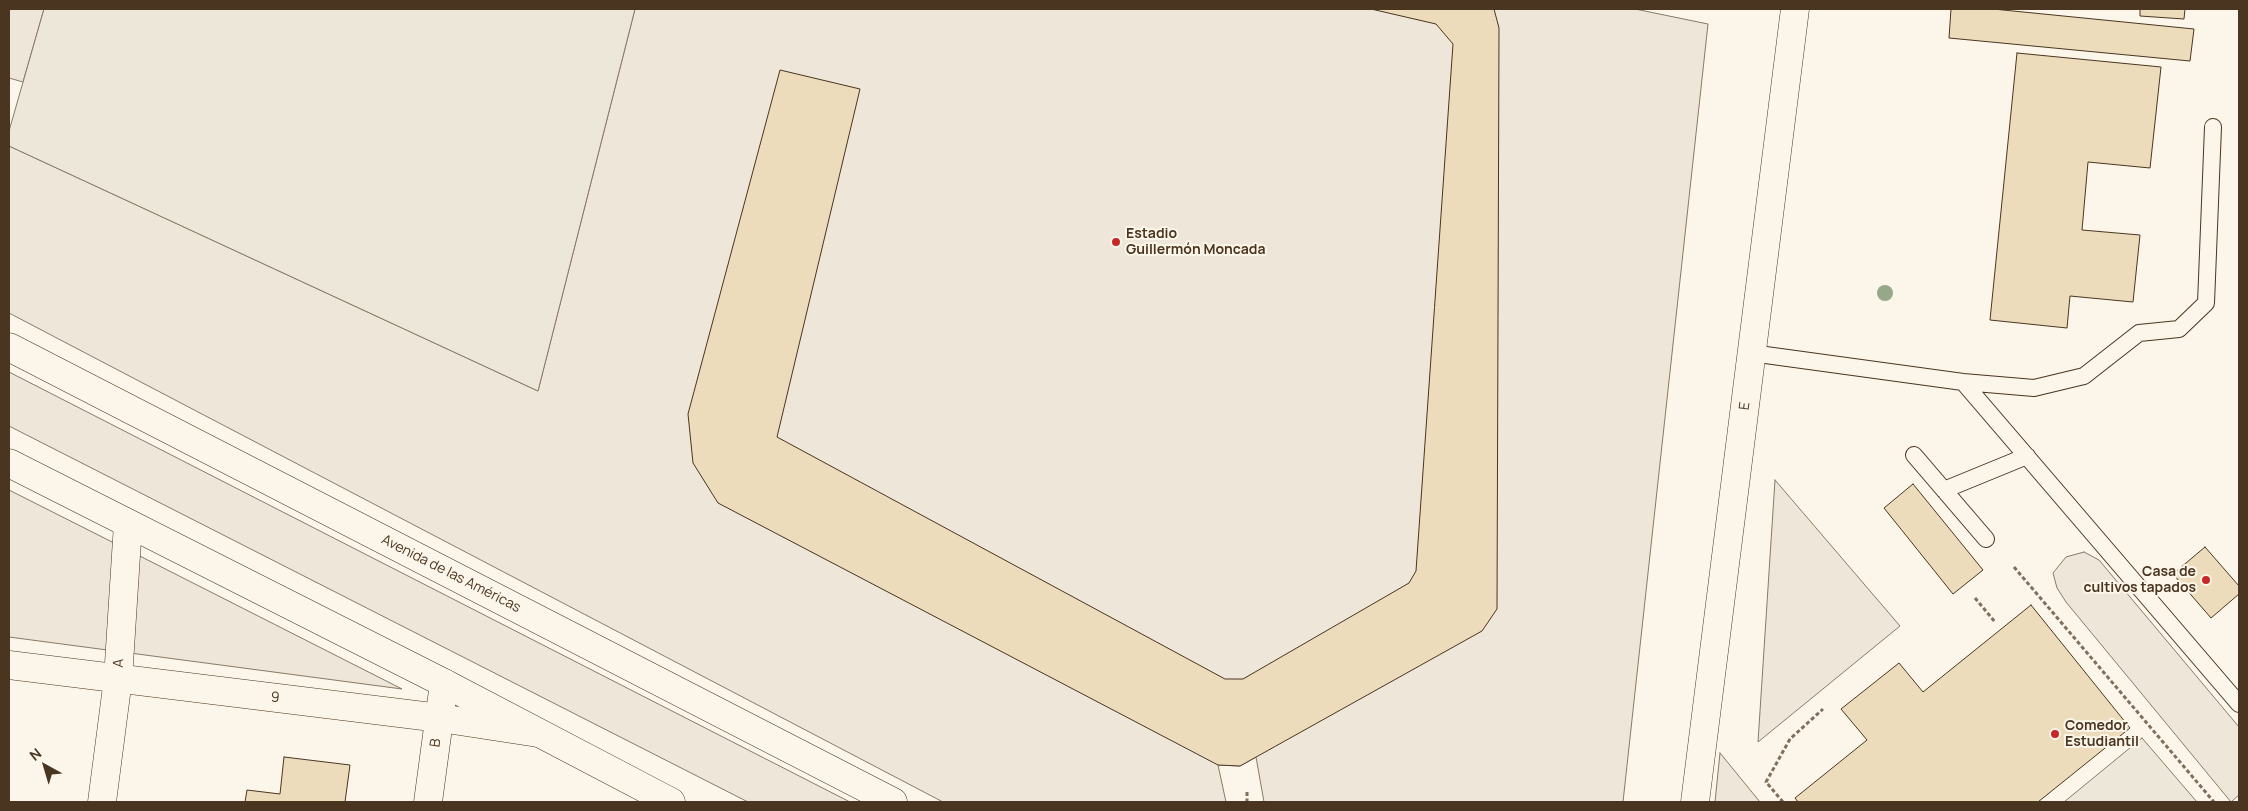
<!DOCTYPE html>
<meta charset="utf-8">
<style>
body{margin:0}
#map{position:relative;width:2248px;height:811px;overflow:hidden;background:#fbf6e9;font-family:Manrope,sans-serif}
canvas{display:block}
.frame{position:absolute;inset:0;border:10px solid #4a3520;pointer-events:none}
.north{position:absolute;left:20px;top:741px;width:50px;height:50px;-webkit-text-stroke:4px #fbf6e9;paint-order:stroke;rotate:321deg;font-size:14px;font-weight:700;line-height:20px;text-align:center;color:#4a3520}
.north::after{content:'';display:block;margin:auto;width:18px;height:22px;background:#4a3520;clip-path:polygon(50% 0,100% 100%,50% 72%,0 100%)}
</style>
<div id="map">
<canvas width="2248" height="811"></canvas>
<div class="frame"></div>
<div class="north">N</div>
</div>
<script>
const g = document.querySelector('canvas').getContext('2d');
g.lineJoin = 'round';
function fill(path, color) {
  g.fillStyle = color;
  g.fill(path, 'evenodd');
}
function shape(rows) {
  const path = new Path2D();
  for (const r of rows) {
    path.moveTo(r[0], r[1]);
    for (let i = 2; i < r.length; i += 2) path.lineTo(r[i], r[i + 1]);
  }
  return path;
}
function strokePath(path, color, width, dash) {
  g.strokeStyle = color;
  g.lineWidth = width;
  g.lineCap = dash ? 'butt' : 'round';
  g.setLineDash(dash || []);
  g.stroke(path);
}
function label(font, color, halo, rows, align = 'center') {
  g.font = font + ' Manrope,sans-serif';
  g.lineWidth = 4;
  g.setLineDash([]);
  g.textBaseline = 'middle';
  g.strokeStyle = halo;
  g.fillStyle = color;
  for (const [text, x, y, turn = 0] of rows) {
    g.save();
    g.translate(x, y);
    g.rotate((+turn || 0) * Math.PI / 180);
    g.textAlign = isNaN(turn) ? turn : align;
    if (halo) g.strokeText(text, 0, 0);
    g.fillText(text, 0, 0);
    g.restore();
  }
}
const green = shape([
 [9,9,44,9,23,82,9,78,9,9],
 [635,9,1635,9,1708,24,1623,802,1264,802,1256,757,1240,766,1218,765,1226,802,943,802,9,313,9,146,538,391,635,9],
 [9,372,850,802,748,802,9,426,9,372],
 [1775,480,1900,626,1758,742,1775,480],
 [9,490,126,549,402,689,9,637,9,490],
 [2084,552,2099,560,2239,727,2239,795,2231,802,2066,602,2057,588,2053,573,2066,557,2084,552],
 [1720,753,1760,802,1715,802,1720,753]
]);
fill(green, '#ede6d9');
strokePath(green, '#887966', 1);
const parking = shape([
 [44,9,635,9,538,391,9,146,9,131,44,9],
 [2142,738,2197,802,2064,802,2142,738]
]);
fill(parking, '#ede7d9');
strokePath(parking, '#887966', 1);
const building = shape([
 [1371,9,1494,9,1499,28,1497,609,1482,631,1240,766,1218,765,718,503,693,463,688,414,780,70,860,89,777,437,1225,679,1243,679,1409,583,1416,571,1453,44,1436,24,1371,9],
 [1951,9,1993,9,2194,29,2190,61,1949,38,1951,9],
 [2140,9,2185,9,2184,19,2140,16,2140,9],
 [2017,53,2161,67,2150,168,2088,162,2082,230,2140,235,2133,302,2070,296,2067,328,1990,320,2017,53],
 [1913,484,1983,570,1953,594,1884,508,1913,484],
 [2205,547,2239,586,2239,594,2211,618,2173,574,2205,547],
 [2031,605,2130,728,2038,802,1798,802,1795,798,1867,740,1841,709,1899,663,1923,692,2031,605],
 [284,757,350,765,345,802,245,802,247,790,280,794,284,757]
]);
fill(building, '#ecdcbc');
strokePath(building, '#4a3520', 1);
const lane = shape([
 [1751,353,1963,382,2239,704],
 [1963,382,2034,388,2084,376,2139,333,2179,329,2206,303,2213,127],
 [1914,455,1986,539],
 [1944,490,2027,456]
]);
const street = shape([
 [102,802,118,679,128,524],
 [428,802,444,683]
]);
const secondary = shape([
 [9,665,440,718,538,733],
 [1695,802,1795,9]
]);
const primary = shape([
 [9,347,893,802],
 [9,463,444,683,671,802]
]);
strokePath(lane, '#4a3520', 18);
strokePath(street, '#4a3520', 29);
strokePath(secondary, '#4a3520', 29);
strokePath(primary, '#4a3520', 29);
strokePath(shape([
 [2014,567,2214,802],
 [1975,598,1995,622],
 [1247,792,1247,802],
 [1783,802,1766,782,1790,739,1823,709]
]), '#7f6f5c', 3, [4, 2.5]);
strokePath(lane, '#fbf6e9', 16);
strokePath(street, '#fbf6e9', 28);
strokePath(secondary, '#fbf6e9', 28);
strokePath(primary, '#fbf6e9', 28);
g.fillStyle = '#96a887';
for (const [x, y] of [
 [1885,293]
]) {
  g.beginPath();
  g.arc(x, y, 8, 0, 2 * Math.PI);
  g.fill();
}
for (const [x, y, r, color] of [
 [1116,242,5,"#c62828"],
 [2206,580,5,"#c62828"],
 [2055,734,5,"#c62828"]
]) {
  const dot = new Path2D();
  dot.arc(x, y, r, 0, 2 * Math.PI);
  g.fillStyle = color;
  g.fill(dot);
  strokePath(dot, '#fbf6e9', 2);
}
label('bold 14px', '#4a3520', '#fbf6e9', [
 ["Estadio",1126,234],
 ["Guillermón Moncada",1126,250],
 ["Casa de",2196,572,"right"],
 ["cultivos tapados",2196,588,"right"],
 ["Comedor",2065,726],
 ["Estudiantil",2065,742]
], 'left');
label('14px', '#4a3520', '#fbf6e9', [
 ["E",1745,406,-83],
 ["Avenida de las Américas",451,574,27],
 ["A",119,663,-87],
 ["9",275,698,7],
 ["B",436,743,-82]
]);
</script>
